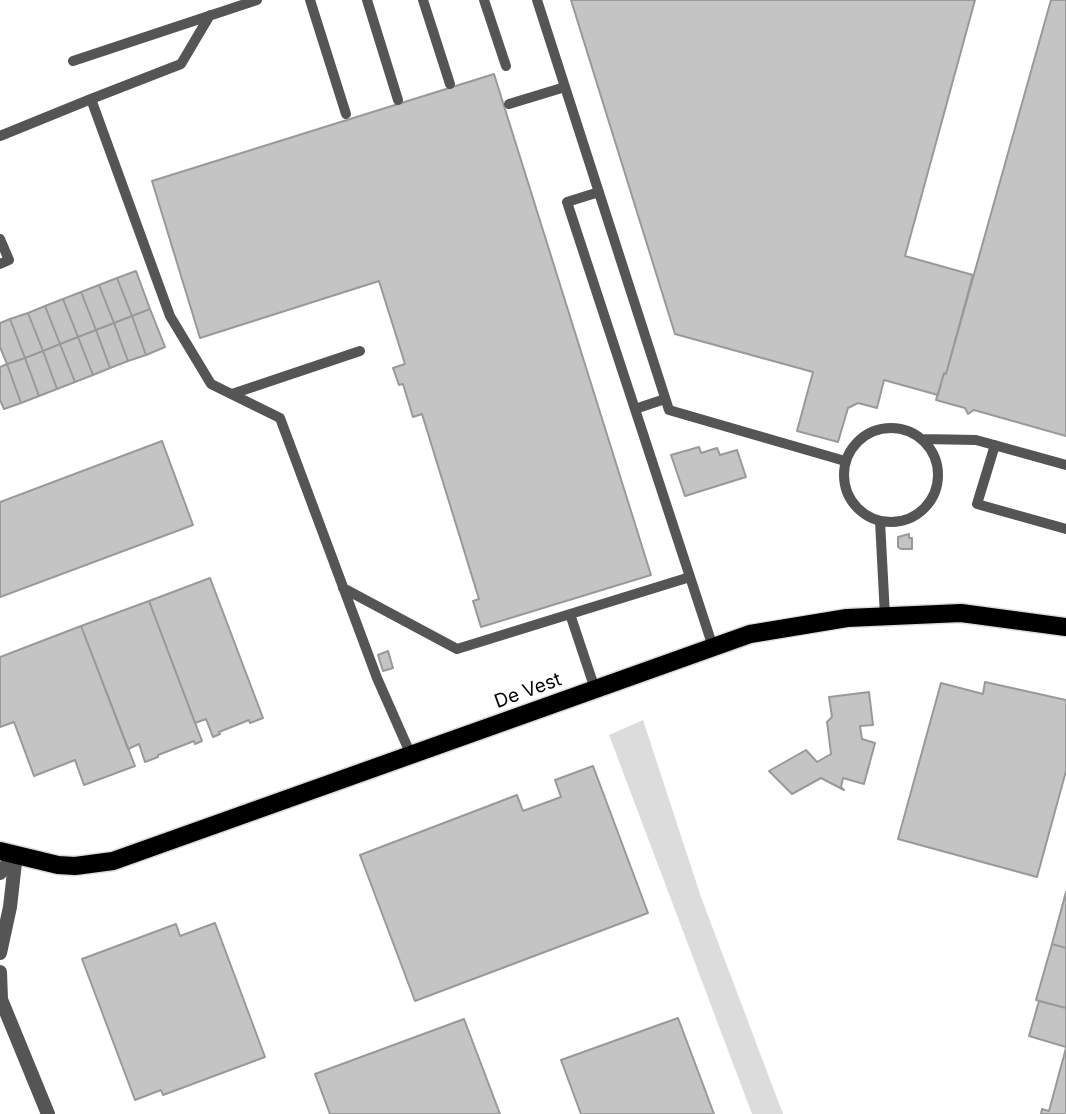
<!DOCTYPE html>
<style>
body{margin:0}
canvas{display:block;background:#fff}
</style>
<canvas width="1066" height="1114"></canvas>
<script>
const g = document.querySelector('canvas').getContext('2d');
g.lineJoin = 'round';
function fill(path, color) {
  g.fillStyle = color;
  g.fill(path, 'evenodd');
}
function shape(rows) {
  const path = new Path2D();
  for (const r of rows) {
    if (r.length === 3) {
      path.moveTo(r[0] + r[2], r[1]);
      path.arc(r[0], r[1], r[2], 0, 2 * Math.PI);
      continue;
    }
    path.moveTo(r[0], r[1]);
    for (let i = 2; i < r.length; i += 2) path.lineTo(r[i], r[i + 1]);
  }
  return path;
}
function strokePath(path, color, width, dash) {
  g.strokeStyle = color;
  g.lineWidth = width;
  g.lineCap = dash ? 'butt' : 'round';
  g.setLineDash(dash || []);
  g.stroke(path);
}
function label(font, color, halo, rows, align = 'center') {
  g.font = font + ' Inter,sans-serif';
  g.lineWidth = 5;
  g.setLineDash([]);
  g.textBaseline = 'middle';
  g.strokeStyle = halo;
  g.fillStyle = color;
  for (const [text, x, y, turn = 0] of rows) {
    g.save();
    g.translate(x, y);
    g.rotate((+turn || 0) * Math.PI / 180);
    g.textAlign = isNaN(turn) ? turn : align;
    if (halo) g.strokeText(text, 0, 0);
    g.fillText(text, 0, 0);
    g.restore();
  }
}
fill(shape([
 [643,720,701,897,783,1114,752,1114,609,735]
]), '#dcdcdc');
const building = shape([
 [571,0,975,0,905,256,973,275,946,374,944,373,938,395,884,380,877,408,858,403,848,408,838,442,797,431,813,372,675,334,571,0],
 [1051,0,1066,0,1066,436,974,410,968,414,965,408,936,400,944,373,946,374,1051,0],
 [494,74,651,575,481,627,473,601,479,599,422,414,413,417,403,384,399,385,393,368,405,364,379,281,200,338,152,181,494,74],
 [136,271,150,309,132,316,117,278,136,271],
 [117,278,132,316,114,323,99,285,117,278],
 [99,285,114,323,96,330,81,292,99,285],
 [81,292,96,330,78,337,63,299,81,292],
 [63,299,78,337,60,344,45,306,63,299],
 [45,306,60,344,43,351,28,313,45,306],
 [150,309,165,347,146,355,132,316,150,309],
 [28,313,43,351,25,358,10,319,28,313],
 [132,316,146,355,128,361,114,323,132,316],
 [10,319,25,358,7,364,0,347,0,323,10,319],
 [114,323,128,361,110,368,96,330,114,323],
 [96,330,110,368,93,375,78,337,96,330],
 [78,337,93,375,75,382,60,344,78,337],
 [60,344,75,382,57,389,43,351,60,344],
 [43,351,57,389,39,396,25,358,43,351],
 [25,358,39,396,21,403,7,364,25,358],
 [7,364,21,403,4,409,0,400,0,367,7,364],
 [162,441,193,525,0,597,0,502,162,441],
 [699,447,701,453,717,448,720,455,737,450,746,477,685,496,671,455,699,447],
 [909,534,909,538,912,538,912,549,901,549,898,547,898,537,909,534],
 [210,578,263,718,250,723,249,720,219,732,220,734,213,737,206,719,195,723,149,601,210,578],
 [149,601,202,741,195,744,194,741,158,755,158,757,145,762,139,744,128,749,81,626,149,601],
 [81,626,135,766,84,785,75,760,34,776,14,722,0,727,0,657,81,626],
 [388,651,393,668,383,671,378,655,388,651],
 [985,682,1066,700,1066,771,1037,877,898,839,941,683,983,694,985,682],
 [869,692,873,725,860,726,862,739,875,743,864,784,843,778,841,787,844,790,821,778,792,794,769,771,806,750,817,762,831,754,827,722,832,717,829,697,869,692],
 [593,766,648,913,415,1001,360,855,517,795,523,811,561,797,555,780,593,766],
 [1066,892,1066,948,1052,944,1066,892],
 [215,923,265,1057,163,1095,161,1090,135,1100,82,959,176,924,180,936,215,923],
 [1052,944,1066,948,1066,1008,1036,1000,1052,944],
 [1039,1001,1066,1008,1066,1047,1029,1036,1039,1001],
 [678,1018,714,1114,581,1114,561,1060,678,1018],
 [464,1019,500,1114,330,1114,315,1074,464,1019],
 [1066,1048,1066,1114,1041,1114,1042,1109,1049,1111,1066,1048]
]);
fill(building, '#c4c4c4');
strokePath(building, '#999', 2);
const primary = shape([
 [0,851,58,865,75,866,113,861,750,634,847,618,961,613,1066,627]
]);
strokePath(primary, '#dbdbdb', 21);
strokePath(shape([
 [310,0,346,114],
 [367,0,398,100],
 [423,0,450,84],
 [484,0,506,66],
 [537,0,669,410,845,461],
 [210,15,181,64,91,99,170,316,211,384,280,418,377,678,411,755],
 [73,61,257,0],
 [509,104,565,87],
 [0,136,91,99],
 [599,192,567,202,713,647],
 [0,239,9,260,0,264],
 [232,394,360,351],
 [635,409,665,399],
 [891,475,47],
 [922,439,976,440,1066,465],
 [995,445,977,504,1066,529],
 [880,521,885,616],
 [343,588,457,649,690,577],
 [570,614,595,689]
]), '#555', 10);
strokePath(shape([
 [0,873,15,855],
 [0,953,10,907,16,854],
 [0,972,1,999],
 [0,997,48,1114]
]), '#555', 14);
strokePath(primary, '#000', 18);
label('19px', '#000', '#fff', [
 ["De Vest",528,691,-20]
]);
</script>
